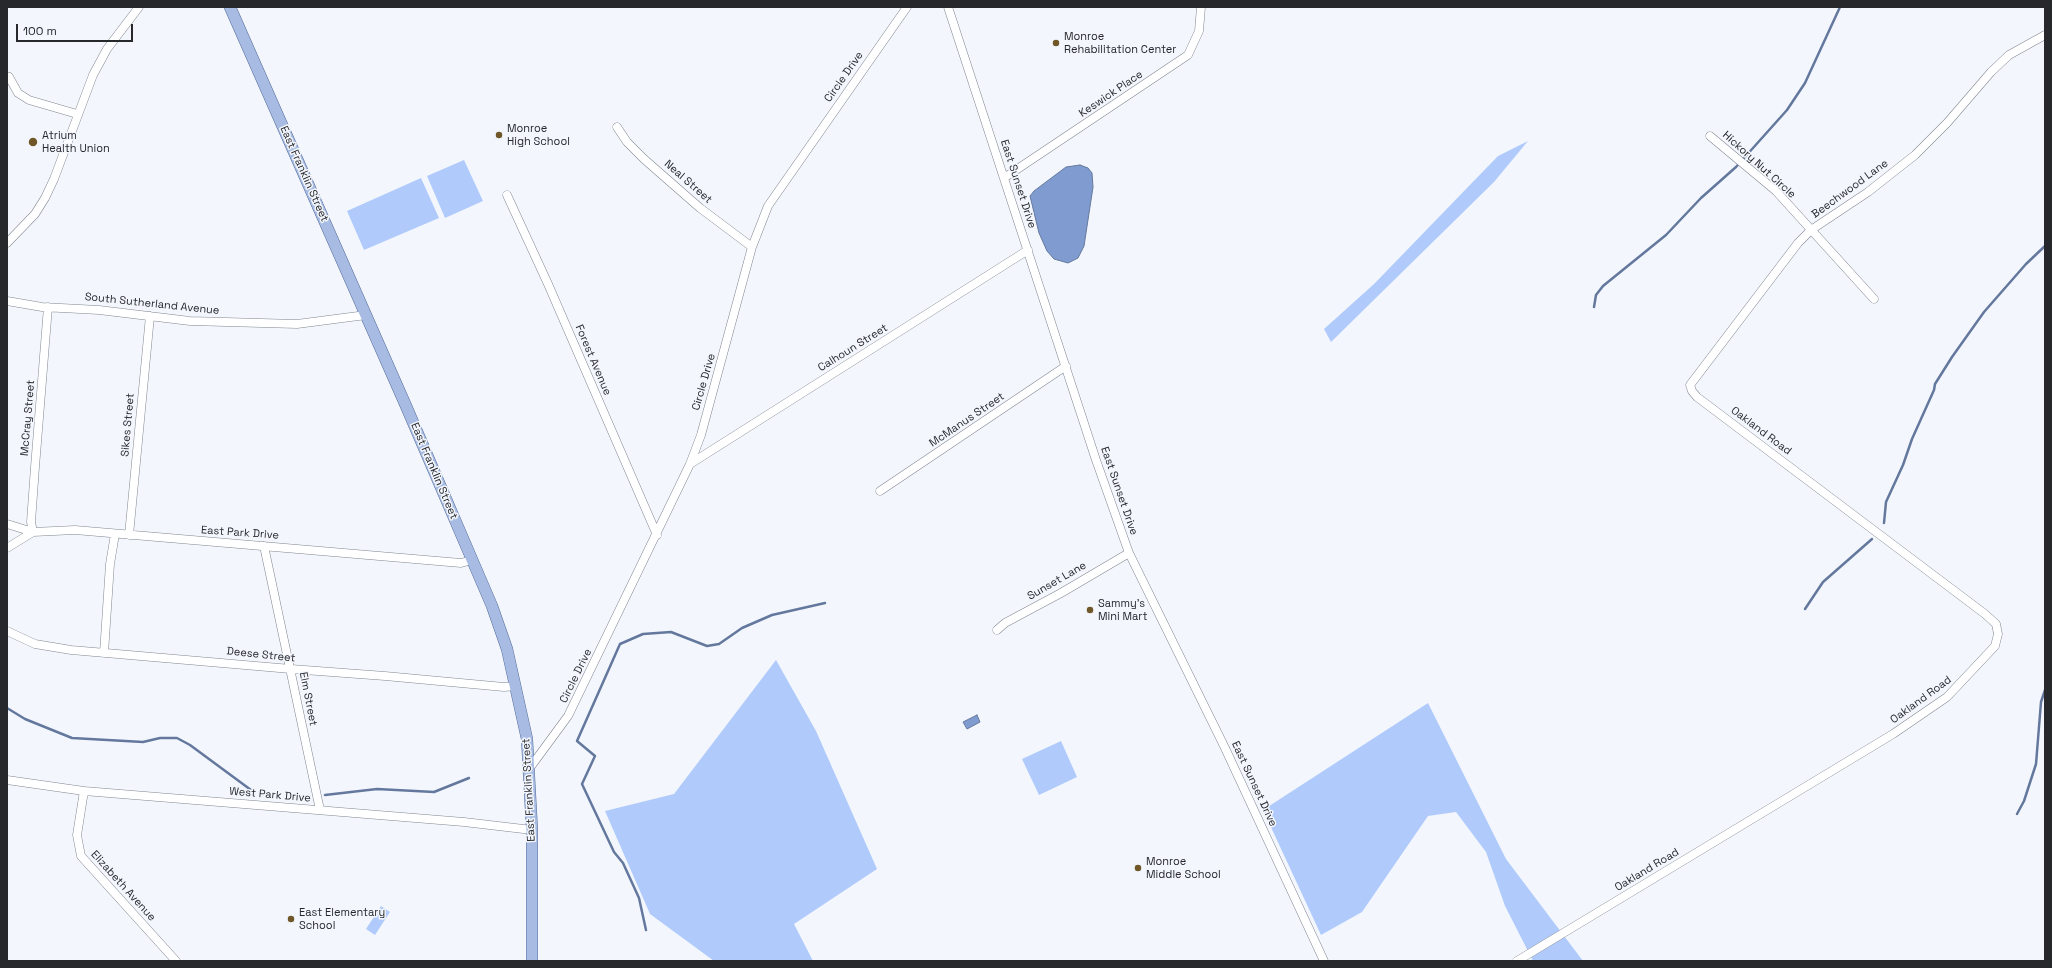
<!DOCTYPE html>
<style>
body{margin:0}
#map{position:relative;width:2052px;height:968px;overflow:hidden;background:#f3f7fd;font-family:"Space Grotesk",sans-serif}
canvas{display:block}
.frame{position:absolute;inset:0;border:8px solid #26282c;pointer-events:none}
.scale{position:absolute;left:16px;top:24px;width:117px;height:18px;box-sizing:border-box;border:2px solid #26282c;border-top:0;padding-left:5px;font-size:12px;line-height:14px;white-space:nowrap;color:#26282c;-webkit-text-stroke:3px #f3f7fd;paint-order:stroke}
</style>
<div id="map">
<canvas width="2052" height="968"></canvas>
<div class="frame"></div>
<div class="scale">100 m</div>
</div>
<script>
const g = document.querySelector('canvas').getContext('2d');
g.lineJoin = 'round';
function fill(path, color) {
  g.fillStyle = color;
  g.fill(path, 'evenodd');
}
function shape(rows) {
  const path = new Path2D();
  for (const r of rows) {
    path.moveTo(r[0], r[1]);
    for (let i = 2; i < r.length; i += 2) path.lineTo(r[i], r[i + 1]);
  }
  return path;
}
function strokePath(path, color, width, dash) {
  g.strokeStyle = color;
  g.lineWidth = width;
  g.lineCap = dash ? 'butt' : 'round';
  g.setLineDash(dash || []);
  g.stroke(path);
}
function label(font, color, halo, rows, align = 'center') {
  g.font = font + ' "Space Grotesk",sans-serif';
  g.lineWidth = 3;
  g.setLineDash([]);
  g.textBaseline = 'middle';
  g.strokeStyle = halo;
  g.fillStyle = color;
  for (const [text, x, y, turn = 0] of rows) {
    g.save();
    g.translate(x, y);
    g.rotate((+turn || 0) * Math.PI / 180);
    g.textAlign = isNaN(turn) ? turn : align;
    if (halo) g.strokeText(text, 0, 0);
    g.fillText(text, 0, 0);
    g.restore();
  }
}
fill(shape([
 [1528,141,1494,182,1331,342,1324,329,1374,284,1498,156],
 [464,160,483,201,445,218,427,176],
 [421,178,439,218,364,250,347,211],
 [776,660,816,731,877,869,794,924,813,961,714,961,650,914,605,811,674,794],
 [1428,703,1506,859,1583,961,1533,961,1505,906,1486,852,1456,812,1428,816,1362,912,1321,935,1263,810],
 [1061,741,1077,777,1039,795,1022,759],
 [381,906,390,912,375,935,366,929]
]), '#b0cbfb');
const water = shape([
 [1080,165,1088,168,1092,173,1093,187,1084,246,1078,258,1068,263,1054,259,1047,251,1039,233,1030,196,1034,191,1066,167,1080,165],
 [977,715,980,722,967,729,963,722,977,715]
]);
fill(water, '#7f9bcf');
strokePath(water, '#64789e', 1);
strokePath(shape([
 [1594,307,1596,295,1603,286,1666,235,1701,198,1736,167,1787,110,1805,83,1840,7],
 [1884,523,1886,502,1903,465,1912,439,1934,390,1935,384,1952,357,1984,312,2026,264,2045,246],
 [1805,609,1823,582,1872,539],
 [7,708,25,719,72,738,143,742,160,738,177,738,190,745,251,790],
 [325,795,377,789,434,792,469,778],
 [2017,814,2024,801,2036,764,2041,702,2045,690],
 [646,930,639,898,623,863,614,852,582,784,595,756,577,741,620,644,643,634,671,632,707,646,719,644,742,628,772,615,825,603]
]), '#64789e', 2.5);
const minor = shape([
 [948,7,1096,460,1129,553,1225,748,1324,961],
 [7,78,9,77,18,93,29,100,77,114],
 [617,127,627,142,644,159,700,208,752,247],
 [1710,136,1776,191,1874,299],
 [1004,178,1188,55,1199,31,1201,7],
 [507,195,548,284,657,535],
 [7,243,35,214,45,198,54,179,93,75,107,49,139,7],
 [7,301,42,307,99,310,190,321,297,324,366,315],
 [690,464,1028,250],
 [880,491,1066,366],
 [7,524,33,532,75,530,461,563,472,560],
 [129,535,150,316],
 [264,546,320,810],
 [7,548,33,532,31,522,35,467,48,307],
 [997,630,1005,623,1061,593,1129,553],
 [7,631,35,644,71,650,291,669,385,676,504,687,516,686],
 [104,653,110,564,115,534],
 [529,769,568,716,690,464,701,435,752,247,768,206,907,7],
 [7,780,84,791,464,822,532,830],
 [84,791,77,835,81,856,176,961],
 [1517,961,1893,734,1947,697,1995,646,1998,634,1996,624,1985,614,1697,397,1692,391,1690,385,1798,243,1811,230,1868,192,1915,155,1947,123,1991,72,2009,55,2045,35]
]);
const major = shape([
 [230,7,406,406,492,606,507,649,527,739,532,830,532,961]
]);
strokePath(minor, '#818690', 9);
strokePath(major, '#546a97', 12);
strokePath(minor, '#fff', 8);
strokePath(major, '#a7bbe3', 11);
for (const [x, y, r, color] of [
 [1056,43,4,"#6f5727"],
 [499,135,4,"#6f5727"],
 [33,142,5,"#6f5727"],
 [1090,610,4,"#6f5727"],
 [1138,868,4,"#6f5727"],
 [291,919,4,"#6f5727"]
]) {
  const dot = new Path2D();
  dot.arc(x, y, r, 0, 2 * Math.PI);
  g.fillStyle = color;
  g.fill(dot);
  strokePath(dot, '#f3f7fd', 1.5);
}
label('11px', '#26282c', '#f3f7fd', [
 ["Monroe",1064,37],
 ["Rehabilitation Center",1064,50],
 ["Monroe",507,129],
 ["High School",507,142],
 ["Atrium",42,136],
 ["Health Union",42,149],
 ["Sammy's",1098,604],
 ["Mini Mart",1098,617],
 ["Monroe",1146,862],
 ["Middle School",1146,875],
 ["East Elementary",299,913],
 ["School",299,926]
], 'left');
label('11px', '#26282c', '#f3f7fd', [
 ["Circle Drive",844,77,-55],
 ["Keswick Place",1111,94,-34],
 ["Hickory Nut Circle",1759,165,42],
 ["East Franklin Street",304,174,66],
 ["Neal Street",688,182,41],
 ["East Sunset Drive",1018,184,72],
 ["Beechwood Lane",1850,189,-36],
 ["South Sutherland Avenue",152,304,6],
 ["Calhoun Street",853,348,-32],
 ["Forest Avenue",593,360,67],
 ["Circle Drive",704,382,-74],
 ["McCray Street",28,418,-85],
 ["McManus Street",967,420,-34],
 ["Sikes Street",128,425,-85],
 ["Oakland Road",1761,431,37],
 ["East Franklin Street",434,471,67],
 ["East Sunset Drive",1119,491,71],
 ["East Park Drive",240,533,4],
 ["Sunset Lane",1057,581,-30],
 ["Deese Street",261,655,6],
 ["Circle Drive",576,676,-64],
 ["Elm Street",308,699,79],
 ["Oakland Road",1921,700,-36],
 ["East Sunset Drive",1254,784,65],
 ["East Franklin Street",529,790,-93],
 ["West Park Drive",270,795,5],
 ["Oakland Road",1647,870,-31],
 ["Elizabeth Avenue",123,886,48]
]);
</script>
